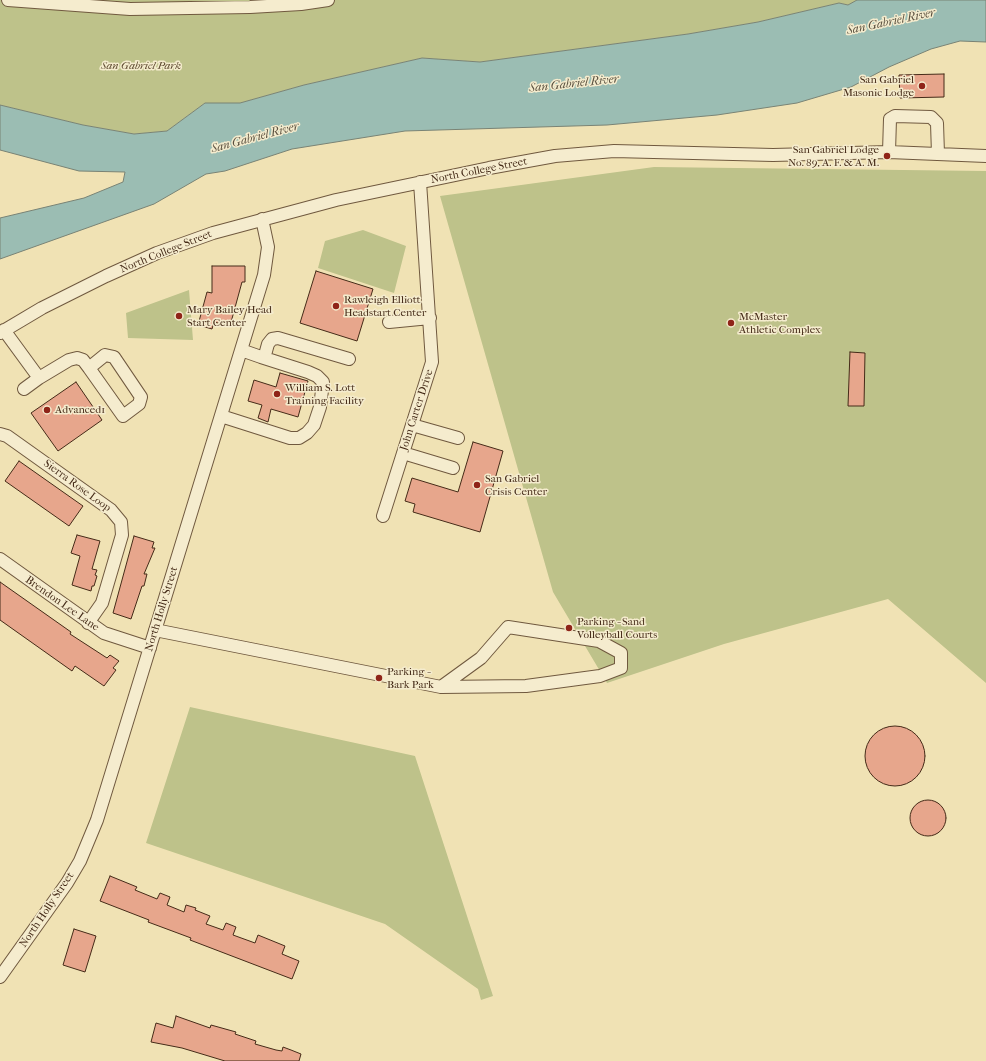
<!DOCTYPE html>
<style>
body{margin:0}
canvas{display:block;background:#f0e2b4}
</style>
<canvas width="986" height="1061"></canvas>
<script>
const g = document.querySelector('canvas').getContext('2d');
g.lineJoin = 'round';
function fill(path, color) {
  g.fillStyle = color;
  g.fill(path, 'evenodd');
}
function shape(rows) {
  const path = new Path2D();
  for (const r of rows) {
    if (r.length === 3) {
      path.moveTo(r[0] + r[2], r[1]);
      path.arc(r[0], r[1], r[2], 0, 2 * Math.PI);
      continue;
    }
    path.moveTo(r[0], r[1]);
    for (let i = 2; i < r.length; i += 2) path.lineTo(r[i], r[i + 1]);
  }
  return path;
}
function strokePath(path, color, width, dash) {
  g.strokeStyle = color;
  g.lineWidth = width;
  g.lineCap = dash ? 'butt' : 'round';
  g.setLineDash(dash || []);
  g.stroke(path);
}
function label(font, color, halo, rows, align = 'center') {
  g.font = font + ' "IM FELL French Canon",serif';
  g.lineWidth = 3;
  g.setLineDash([]);
  g.textBaseline = 'middle';
  g.strokeStyle = halo;
  g.fillStyle = color;
  for (const [text, x, y, turn = 0] of rows) {
    g.save();
    g.translate(x, y);
    g.rotate((+turn || 0) * Math.PI / 180);
    g.textAlign = isNaN(turn) ? turn : align;
    if (halo) g.strokeText(text, 0, 0);
    g.fillText(text, 0, 0);
    g.restore();
  }
}
fill(shape([
 [0,0,857,0,848,5,839,3,758,22,688,34,480,62,422,58,304,85,240,103,205,103,167,131,134,134,83,125,0,105],
 [654,167,986,171,986,683,888,599,724,644,607,683,553,592,440,196],
 [363,230,406,246,394,293,318,268,325,241],
 [189,290,193,340,128,338,126,313],
 [190,707,415,756,493,996,481,1000,478,989,385,924,146,843]
]), '#bec28a');
const water = shape([
 [857,0,986,0,986,42,960,41,931,49,889,67,851,87,797,103,717,115,607,125,405,131,292,149,225,171,206,174,154,204,0,259,0,218,84,198,123,182,125,172,79,171,0,150,0,105,83,125,134,134,167,131,205,103,240,103,304,85,422,58,480,62,688,34,758,22,839,3,848,5,857,0]
]);
fill(water, '#9bbdb3');
strokePath(water, '#798375', 1);
const building = shape([
 [944,74,944,97,900,98,899,75,944,74],
 [212,266,245,266,245,282,242,282,230,326,214,322,212,329,198,325,207,292,212,293,212,266],
 [316,271,373,289,357,341,300,323,316,271],
 [850,352,865,353,864,406,848,406,850,352],
 [280,373,308,381,298,417,271,409,268,422,258,418,262,405,248,401,254,380,276,387,280,373],
 [76,382,102,420,58,451,31,413,76,382],
 [473,442,503,451,480,532,413,512,415,504,405,501,412,478,458,492,473,442],
 [19,461,83,506,69,526,5,481,19,461],
 [77,535,100,541,92,569,97,570,95,575,97,576,94,586,92,586,91,591,72,585,80,556,71,553,77,535],
 [134,536,154,542,152,548,155,548,144,574,147,574,144,586,142,586,131,619,113,613,134,536],
 [0,582,71,632,70,634,107,658,110,655,119,661,113,668,116,670,104,686,75,666,72,671,0,620,0,582],
 [895,756,30],
 [928,818,18],
 [110,876,137,887,135,890,157,899,160,893,170,897,167,905,184,912,186,905,196,908,195,910,210,916,206,924,223,930,226,923,236,927,233,935,255,943,258,935,285,946,282,954,299,961,292,979,190,940,191,938,148,922,149,920,100,901,110,876],
 [74,929,96,936,85,972,63,965,74,929],
 [176,1016,210,1028,211,1025,236,1032,235,1034,256,1041,255,1044,276,1050,282,1051,283,1047,291,1050,301,1054,299,1061,225,1061,182,1048,151,1042,156,1023,173,1028,176,1016]
]);
fill(building, '#e7a68c');
strokePath(building, '#452b18', 1);
const minor = shape([
 [8,0,130,9,250,7,301,4,328,0],
 [889,152,890,119,895,116,931,117,937,123,938,154],
 [389,322,430,318],
 [4,330,39,378,69,360,77,358,83,360,89,368,123,416,139,404,141,397,114,357,105,355,89,368],
 [0,333,42,308,106,276,157,253,213,233,336,200,489,168,555,156,614,151,773,155,889,152,986,156],
 [241,350,261,357,265,355,268,344,272,339,278,338,349,359],
 [24,389,39,378],
 [221,416,290,438,299,438,307,433,314,425,320,407,323,382,317,376,308,372,261,357],
 [412,425,458,438],
 [0,434,7,436,111,510,121,522,122,535,102,603,88,623],
 [403,453,453,468],
 [383,516,432,362,420,182],
 [0,559,104,633,150,648],
 [155,630,441,687,526,686,600,676,621,668,621,653,599,641,508,627,481,658,441,687],
 [0,977,67,883,80,861,97,820,264,275,268,247,262,219]
]);
strokePath(minor, '#70593f', 14);
strokePath(minor, '#f5ecce', 12);
for (const [x, y, r, color] of [
 [922,86,4,"#8f2418"],
 [887,156,4,"#8f2418"],
 [336,306,4,"#8f2418"],
 [179,316,4,"#8f2418"],
 [731,323,4,"#8f2418"],
 [277,394,4,"#8f2418"],
 [47,410,4,"#8f2418"],
 [477,485,4,"#8f2418"],
 [569,628,4,"#8f2418"],
 [379,678,4,"#8f2418"]
]) {
  const dot = new Path2D();
  dot.arc(x, y, r, 0, 2 * Math.PI);
  g.fillStyle = color;
  g.fill(dot);
  strokePath(dot, '#f5ecce', 1.5);
}
label('italic 11px', '#5d492f', '#f5ecce', [
 ["San Gabriel Park",141,66]
]);
label('11px', '#452b18', '#f5ecce', [
 ["San Gabriel",914,80,"right"],
 ["Masonic Lodge",914,93,"right"],
 ["San Gabriel Lodge",879,150,"right"],
 ["No. 89, A. F. & A. M.",879,163,"right"],
 ["Rawleigh Elliott",344,300],
 ["Headstart Center",344,313],
 ["Mary Bailey Head",187,310],
 ["Start Center",187,323],
 ["McMaster",739,317],
 ["Athletic Complex",739,330],
 ["William S. Lott",285,388],
 ["Training Facility",285,401],
 ["Advanced1",55,410],
 ["San Gabriel",485,479],
 ["Crisis Center",485,492],
 ["Parking - Sand",577,622],
 ["Volleyball Courts",577,635],
 ["Parking -",387,672],
 ["Bark Park",387,685]
], 'left');
label('11px', '#452b18', '#f5ecce', [
 ["North College Street",479,171,-11],
 ["North College Street",166,252,-22],
 ["John Carter Drive",417,410,-72],
 ["Sierra Rose Loop",77,486,36],
 ["Brendon Lee Lane",62,604,35],
 ["North Holly Street",162,609,-73],
 ["North Holly Street",47,910,-56]
]);
label('italic 12px', '#5a503f', '#f5ecce', [
 ["San Gabriel River",891,22,-12],
 ["San Gabriel River",574,84,-6],
 ["San Gabriel River",255,138,-15]
]);
</script>
